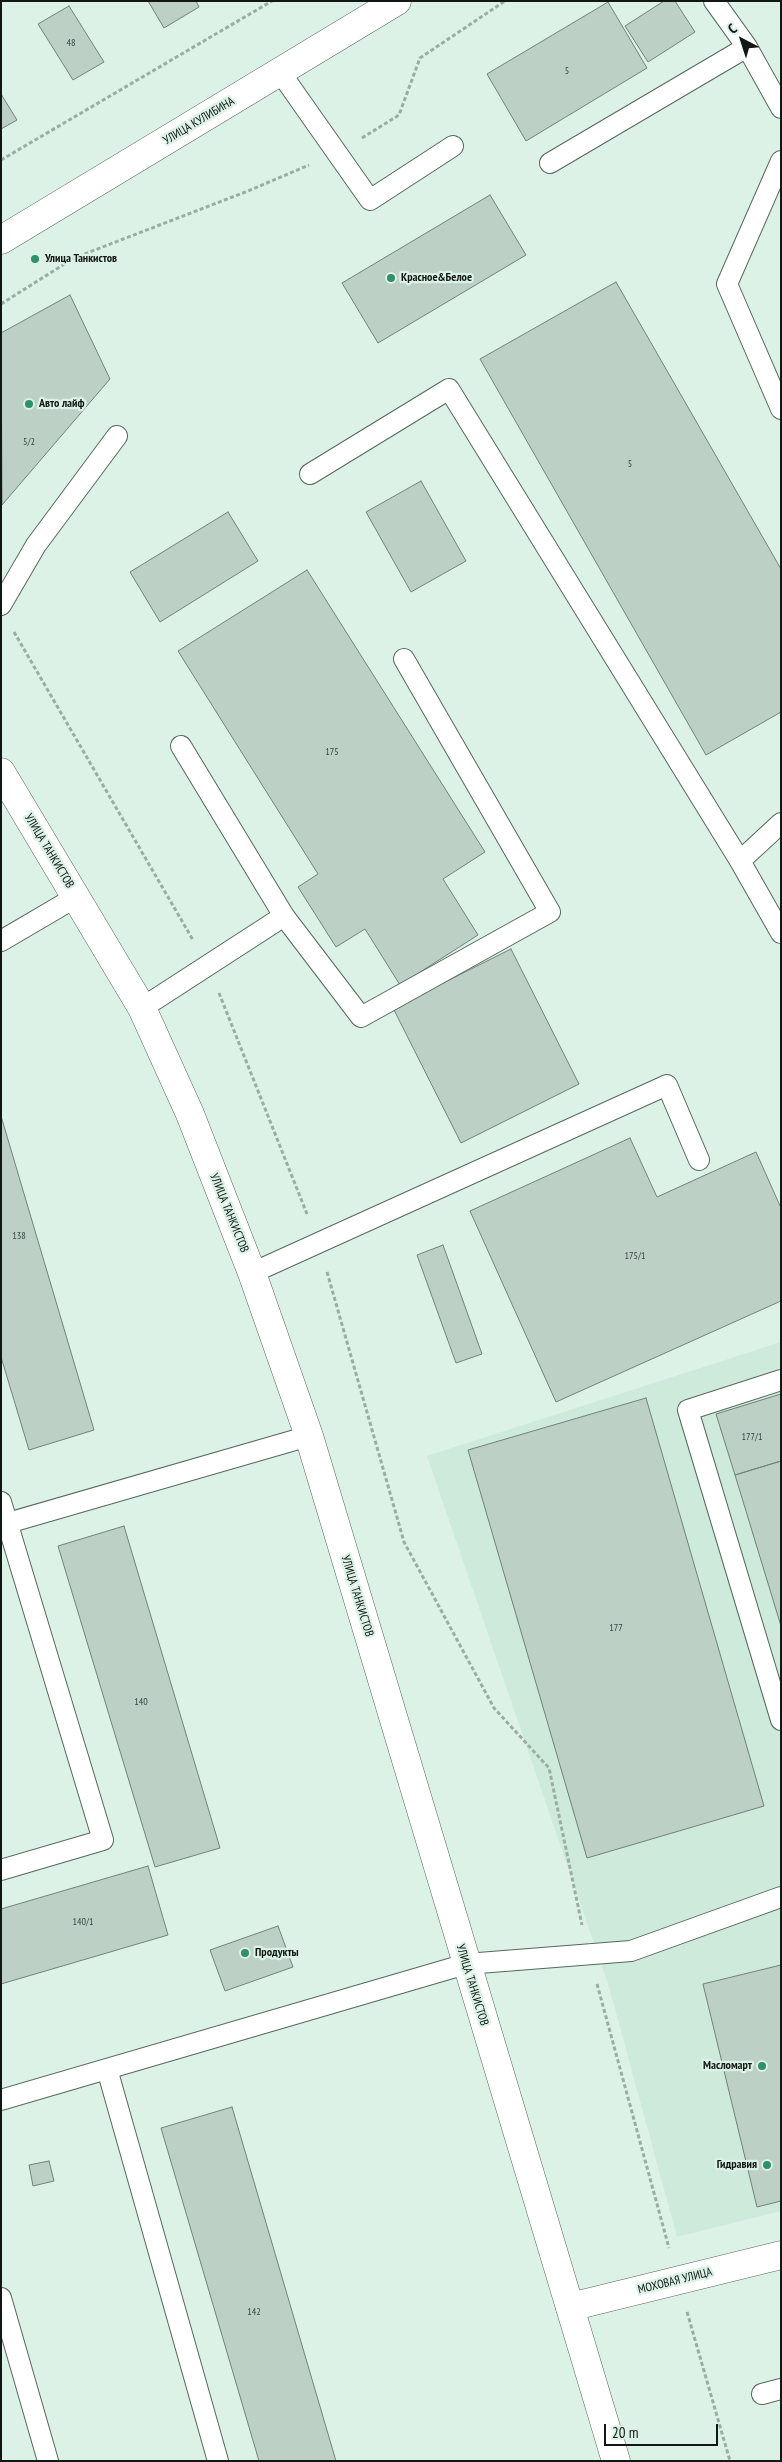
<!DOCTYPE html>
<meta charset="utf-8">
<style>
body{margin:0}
#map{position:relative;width:782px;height:2462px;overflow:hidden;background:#ddf2e7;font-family:"PT Sans Narrow",sans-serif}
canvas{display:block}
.frame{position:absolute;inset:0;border:2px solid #101714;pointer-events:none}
.north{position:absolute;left:717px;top:15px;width:50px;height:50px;-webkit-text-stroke:4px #ddf2e7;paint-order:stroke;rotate:320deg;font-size:14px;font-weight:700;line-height:20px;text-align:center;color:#101714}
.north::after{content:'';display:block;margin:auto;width:18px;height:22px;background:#101714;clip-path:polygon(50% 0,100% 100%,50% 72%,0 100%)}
.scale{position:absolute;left:604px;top:2424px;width:114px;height:22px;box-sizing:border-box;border:2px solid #101714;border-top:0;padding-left:6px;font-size:15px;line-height:18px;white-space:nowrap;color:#101714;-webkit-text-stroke:4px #ddf2e7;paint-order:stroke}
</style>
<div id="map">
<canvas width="782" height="2462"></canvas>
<div class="frame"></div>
<div class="north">С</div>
<div class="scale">20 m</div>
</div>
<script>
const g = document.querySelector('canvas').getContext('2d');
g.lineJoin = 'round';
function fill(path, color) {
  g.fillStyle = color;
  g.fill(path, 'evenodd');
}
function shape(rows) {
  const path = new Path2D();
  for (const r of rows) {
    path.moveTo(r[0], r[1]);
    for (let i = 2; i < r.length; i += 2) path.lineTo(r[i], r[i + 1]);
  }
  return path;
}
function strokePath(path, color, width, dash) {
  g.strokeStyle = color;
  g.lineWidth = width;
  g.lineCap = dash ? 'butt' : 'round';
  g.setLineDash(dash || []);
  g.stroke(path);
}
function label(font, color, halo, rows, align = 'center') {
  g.font = font + ' "PT Sans Narrow",sans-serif';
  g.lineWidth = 4.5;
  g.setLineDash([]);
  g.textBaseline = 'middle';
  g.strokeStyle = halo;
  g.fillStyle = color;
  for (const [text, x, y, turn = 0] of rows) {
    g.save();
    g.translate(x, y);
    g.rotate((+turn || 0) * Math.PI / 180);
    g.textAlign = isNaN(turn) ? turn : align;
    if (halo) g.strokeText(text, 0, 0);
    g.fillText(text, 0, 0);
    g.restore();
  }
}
fill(shape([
 [781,1342,781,2211,677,2237,609,1987,427,1456]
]), '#cdeada');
const building = shape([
 [148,1,196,1,199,7,164,28,148,1],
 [664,1,675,1,695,32,648,62,625,26,664,1],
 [608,2,647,68,526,141,487,74,608,2],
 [69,6,104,62,73,80,38,24,69,6],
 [1,94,17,120,1,129,1,94],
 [490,195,526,255,378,343,342,283,490,195],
 [616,282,781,569,781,712,706,755,480,359,616,282],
 [70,295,110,379,2,505,1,333,70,295],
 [421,481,466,561,411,592,366,512,421,481],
 [228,512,258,561,160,622,130,572,228,512],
 [307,570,485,852,443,879,478,935,400,985,365,929,336,947,298,887,318,874,178,651,307,570],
 [511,949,579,1084,461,1143,393,1008,511,949],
 [1,1116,94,1430,29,1450,1,1357,1,1116],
 [630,1138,657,1197,756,1152,781,1208,781,1301,556,1402,470,1211,630,1138],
 [443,1245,482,1354,456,1363,417,1255,443,1245],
 [781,1394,781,1461,735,1475,716,1414,781,1394],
 [646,1398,764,1806,587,1858,468,1450,646,1398],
 [781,1461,781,1626,735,1475,781,1461],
 [124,1526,220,1848,155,1867,58,1546,124,1526],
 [148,1866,168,1935,1,1984,1,1909,148,1866],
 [278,1926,293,1967,225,1991,210,1950,278,1926],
 [781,1965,781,2201,757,2207,703,1984,781,1965],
 [232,2107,336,2461,259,2461,161,2128,232,2107],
 [49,2161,54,2181,33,2186,29,2165,49,2161]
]);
fill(building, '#bcd0c5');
strokePath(building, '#708379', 1);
const service = shape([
 [714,1,747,47,781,108],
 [280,72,370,200,453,146],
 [781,161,727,284,781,409],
 [550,163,747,47],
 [310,474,449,389,740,861],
 [1,605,36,545,117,436],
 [781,823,740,861,781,933],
 [284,916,361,1017,550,912,404,659],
 [1,941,76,897],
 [142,1008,284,916,181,746],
 [252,1273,667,1085,699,1160],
 [781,1380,688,1410,781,1720],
 [1,1502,103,1840,1,1870],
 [1,1525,309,1436],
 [107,2069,218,2461],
 [1,2100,466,1964,631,1951,781,1897],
 [1,2298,48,2461],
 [762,2394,781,2389]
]);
const minor = shape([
 [570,2307,781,2255]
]);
const secondary = shape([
 [1,240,397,1],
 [1,772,142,1008,190,1114,252,1273,309,1436,616,2461]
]);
strokePath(service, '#56685e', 22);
strokePath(minor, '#56685e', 29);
strokePath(secondary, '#56685e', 29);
strokePath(shape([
 [362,138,399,115,420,58,505,1],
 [1,160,272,1],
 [1,304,74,258,248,191,309,165],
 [14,632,193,940],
 [219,993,307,1214],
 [327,1272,404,1542,494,1708,549,1768,582,1925],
 [597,1984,669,2248],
 [687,2312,730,2461]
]), '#9baca3', 3, [4, 2.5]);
strokePath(service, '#fff', 20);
strokePath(minor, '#fff', 28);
strokePath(secondary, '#fff', 28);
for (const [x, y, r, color] of [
 [35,259,5,"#2f9069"],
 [391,278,5,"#2f9069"],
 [29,404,5,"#2f9069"],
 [245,1953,5,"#2f9069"],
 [762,2066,5,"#2f9069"],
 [767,2165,5,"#2f9069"]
]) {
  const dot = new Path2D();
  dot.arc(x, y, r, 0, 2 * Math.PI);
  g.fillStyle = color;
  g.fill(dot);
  strokePath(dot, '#ddf2e7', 2);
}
label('10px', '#3b4540', null, [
 ["48",71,43],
 ["5",567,71],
 ["5/2",29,442],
 ["5",630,464],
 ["175",332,752],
 ["138",19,1236],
 ["175/1",635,1256],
 ["177/1",752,1437],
 ["177",616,1628],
 ["140",141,1702],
 ["140/1",83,1922],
 ["142",254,2312]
]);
label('12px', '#101714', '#ddf2e7', [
 ["УЛИЦА КУЛИБИНА",199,121,-31],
 ["УЛИЦА ТАНКИСТОВ",49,851,59],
 ["УЛИЦА ТАНКИСТОВ",229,1213,68],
 ["УЛИЦА ТАНКИСТОВ",357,1596,73],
 ["УЛИЦА ТАНКИСТОВ",472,1985,73],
 ["МОХОВАЯ УЛИЦА",675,2281,-14]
]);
label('bold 12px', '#101714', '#ddf2e7', [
 ["Улица Танкистов",45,259],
 ["Красное&Белое",401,278],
 ["Авто лайф",39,404],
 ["Продукты",255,1953],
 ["Масломарт",752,2066,"right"],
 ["Гидравия",757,2165,"right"]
], 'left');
</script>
